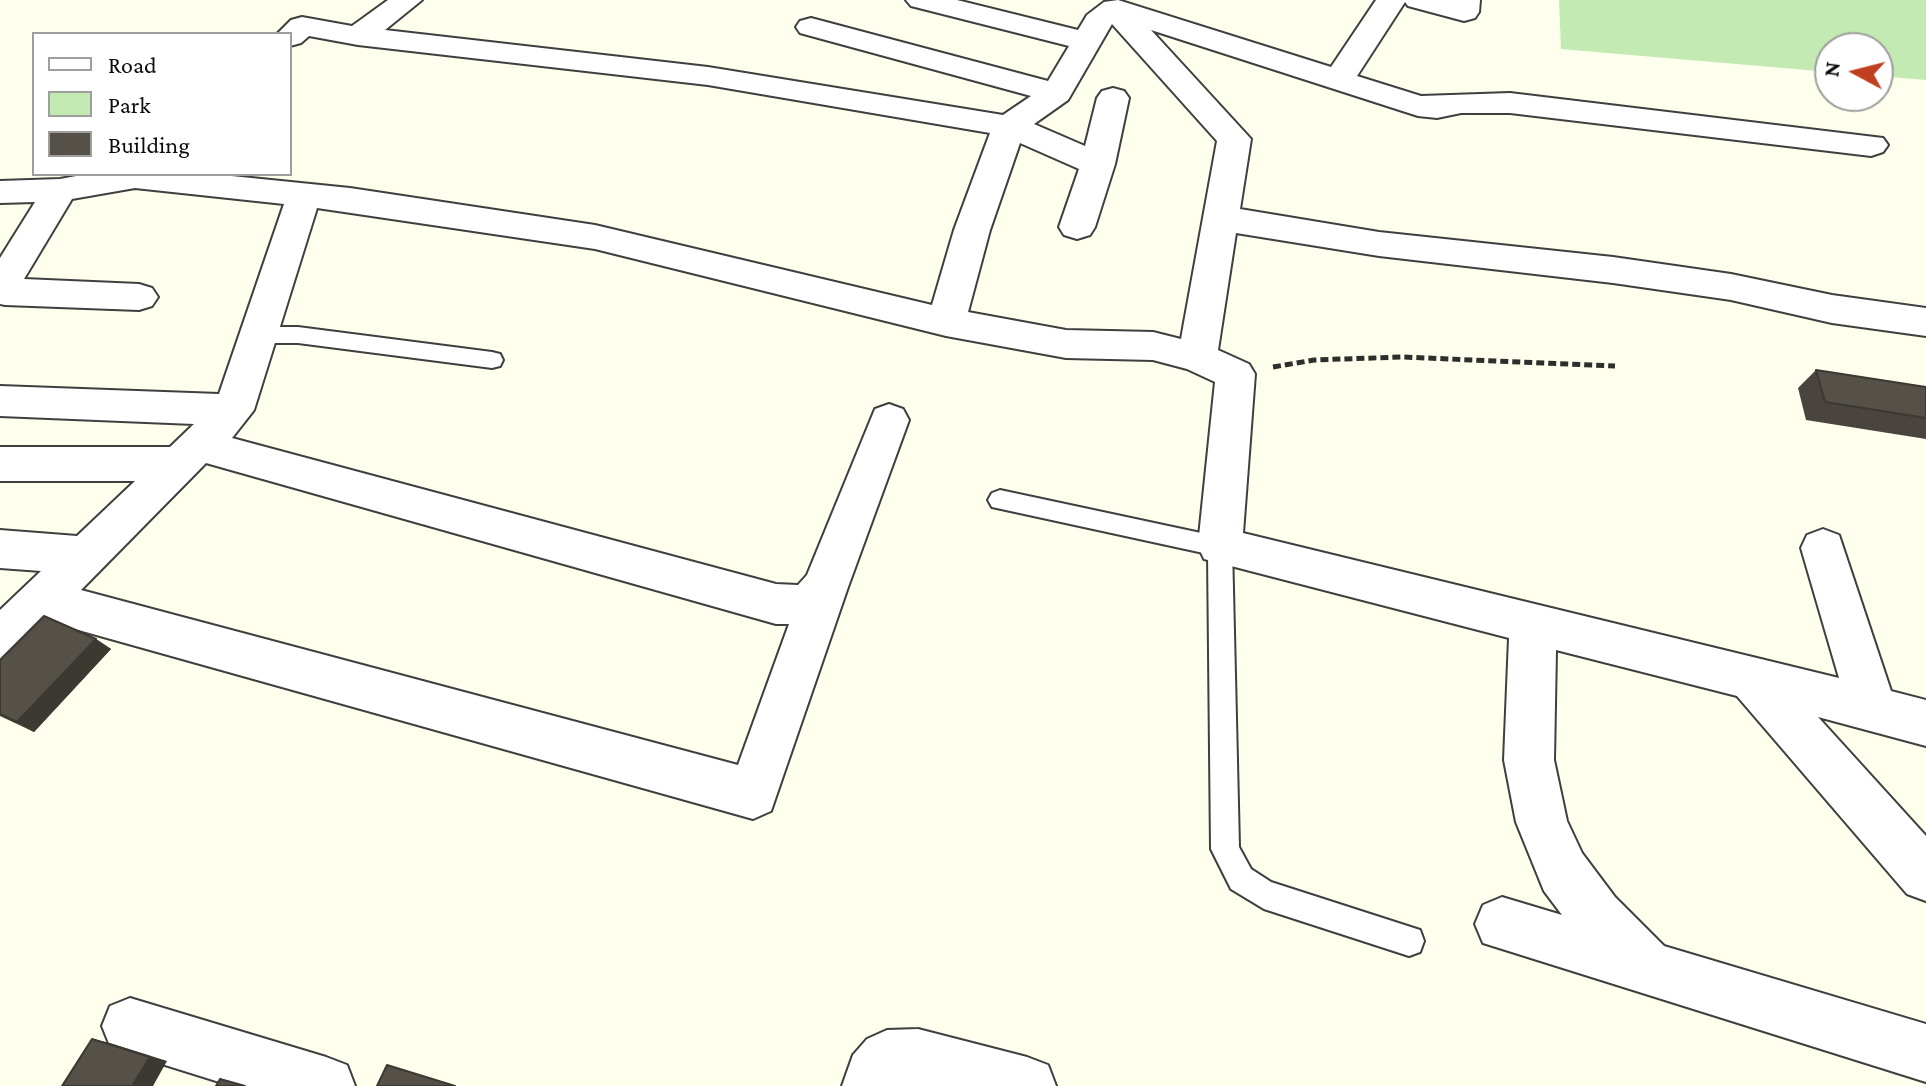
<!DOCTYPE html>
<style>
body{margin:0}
#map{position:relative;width:1926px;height:1086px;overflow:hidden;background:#feffec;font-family:"Crimson Pro",serif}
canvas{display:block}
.legend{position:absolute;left:32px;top:32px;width:260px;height:144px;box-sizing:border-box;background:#fff;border:2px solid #9e9e9e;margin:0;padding:10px 14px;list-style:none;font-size:24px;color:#0c0c0c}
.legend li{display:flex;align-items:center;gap:16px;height:40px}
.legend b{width:40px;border:2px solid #9e9e9e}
.north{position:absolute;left:1814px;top:32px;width:80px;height:80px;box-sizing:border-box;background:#fff;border:2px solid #9e9e9e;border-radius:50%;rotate:277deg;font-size:22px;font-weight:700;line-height:32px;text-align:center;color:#0c0c0c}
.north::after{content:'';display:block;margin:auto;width:28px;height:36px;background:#c03f21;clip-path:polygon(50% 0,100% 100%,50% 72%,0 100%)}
</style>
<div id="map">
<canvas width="1926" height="1086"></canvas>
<ul class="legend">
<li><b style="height:10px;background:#fff"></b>Road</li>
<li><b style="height:22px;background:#c4eab4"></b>Park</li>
<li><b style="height:22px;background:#555048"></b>Building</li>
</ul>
<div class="north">N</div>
</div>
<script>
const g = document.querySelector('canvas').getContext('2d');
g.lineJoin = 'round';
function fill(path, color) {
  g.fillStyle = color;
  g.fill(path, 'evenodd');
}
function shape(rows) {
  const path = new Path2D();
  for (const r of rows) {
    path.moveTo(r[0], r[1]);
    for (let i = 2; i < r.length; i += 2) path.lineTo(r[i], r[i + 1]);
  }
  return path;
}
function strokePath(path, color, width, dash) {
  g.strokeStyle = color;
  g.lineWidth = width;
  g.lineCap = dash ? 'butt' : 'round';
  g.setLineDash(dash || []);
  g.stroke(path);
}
fill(shape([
 [1559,0,1926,0,1926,80,1878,76,1878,48,1830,48,1830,72,1561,49]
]), '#c4eab4');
const service = shape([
 [260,327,298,327,492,352,500,354,503,360,500,366,492,368,298,343,260,343,253,340,250,335,253,330,260,327],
 [1000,490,1229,539,1232,546,1239,847,1251,869,1271,882,1420,930,1424,941,1420,952,1409,956,1264,909,1231,889,1211,849,1208,554,992,507,988,500,992,493,1000,490]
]);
const minor = shape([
 [388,0,422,0,385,30,708,67,1003,115,1031,96,800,33,796,27,800,21,811,18,1048,81,1069,46,911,6,906,0,957,0,1078,30,1087,15,1104,2,1118,0,1331,67,1376,0,1480,0,1479,12,1475,18,1464,21,1408,6,1405,2,1357,76,1421,96,1510,93,1883,138,1888,145,1883,152,1871,156,1510,113,1461,113,1437,118,1418,116,1151,30,1251,139,1240,209,1379,232,1613,257,1731,274,1832,295,1926,308,1926,336,1832,323,1731,300,1613,283,1379,256,1236,233,1218,350,1249,364,1255,374,1243,533,1839,678,1801,548,1807,535,1823,529,1839,535,1891,691,1926,700,1926,746,1818,717,1926,836,1926,901,1907,894,1737,696,1556,650,1554,760,1567,821,1582,853,1615,897,1664,946,1926,1024,1926,1082,1483,943,1475,924,1483,905,1502,897,1562,915,1544,891,1516,822,1504,760,1509,638,1204,559,1198,546,1215,382,1187,369,1153,360,1066,358,946,336,595,249,317,208,254,410,232,438,776,584,798,585,807,575,875,409,889,404,903,409,909,420,848,587,771,811,753,819,50,622,16,656,0,662,0,610,41,571,0,568,0,530,77,536,135,481,0,481,0,447,170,447,194,424,0,416,0,386,219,394,284,204,135,188,72,199,24,279,139,284,152,288,158,297,152,306,139,310,5,305,0,304,0,258,35,202,0,203,0,181,60,179,87,174,212,174,350,188,595,225,932,305,954,230,990,133,708,85,358,45,309,36,301,43,290,46,290,34,277,34,291,20,302,17,352,26,388,0],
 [1112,24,1217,141,1181,339,1153,332,1066,330,968,312,990,230,1020,143,1079,169,1059,227,1064,235,1077,239,1090,235,1095,227,1115,164,1129,98,1124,91,1113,88,1102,91,1097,98,1085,146,1034,124,1068,100,1112,24],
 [206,463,776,624,789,624,738,765,81,590,206,463],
 [130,998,326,1057,347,1065,355,1086,232,1086,130,1054,110,1046,102,1026,110,1006,130,998],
 [918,1029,1027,1057,1048,1065,1056,1086,842,1086,853,1055,867,1039,887,1030,918,1029]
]);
strokePath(service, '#3f3f3f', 4);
strokePath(minor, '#3f3f3f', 4);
strokePath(shape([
 [1273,367,1314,360,1402,357,1615,366]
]), '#2e2e2e', 5, [8, 4]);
fill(service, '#fff');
fill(minor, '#fff');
fill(shape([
 [1816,370,1926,387,1926,439,1806,420,1798,388],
 [96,639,111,649,34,732,0,716,0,660]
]), '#49453e');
fill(shape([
 [96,639,111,649,34,732,17,722],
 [92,1039,110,1043,167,1061,153,1086,132,1086]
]), '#3c3832');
const building = shape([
 [1816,370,1926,387,1926,418,1825,402,1816,370],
 [44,616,96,639,17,722,0,714,0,660,44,616],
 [92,1039,150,1057,132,1086,62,1086,92,1039],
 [387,1065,455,1086,377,1086,387,1065],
 [220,1079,245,1086,216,1086,220,1079]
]);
fill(building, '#555048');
strokePath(building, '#3c3832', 2);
</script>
